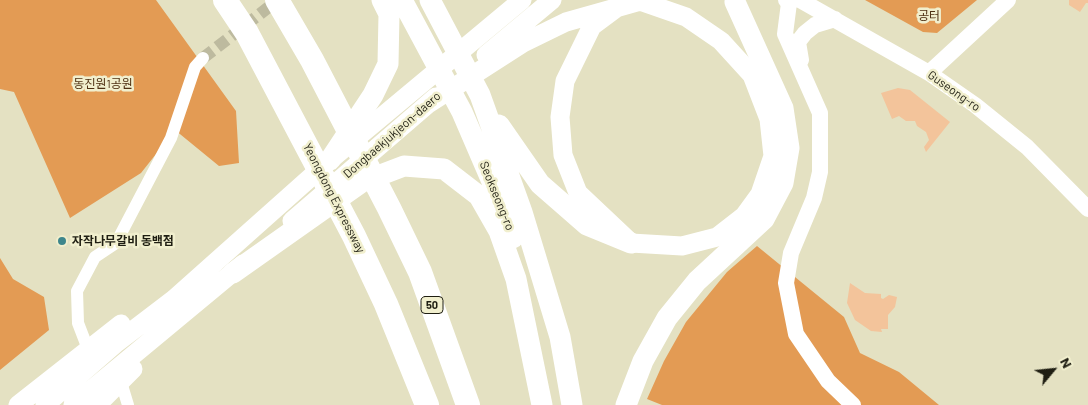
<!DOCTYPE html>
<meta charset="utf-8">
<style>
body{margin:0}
#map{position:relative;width:1088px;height:405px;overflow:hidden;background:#e4e1c2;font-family:Barlow,sans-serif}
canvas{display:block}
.north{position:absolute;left:1028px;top:345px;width:50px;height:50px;-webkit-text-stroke:4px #f1efce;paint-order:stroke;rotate:62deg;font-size:14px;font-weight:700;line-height:20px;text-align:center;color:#1f1e12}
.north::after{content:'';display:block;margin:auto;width:18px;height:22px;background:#1f1e12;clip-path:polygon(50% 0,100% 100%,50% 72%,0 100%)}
</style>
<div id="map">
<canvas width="1088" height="405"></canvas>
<div class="north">N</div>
</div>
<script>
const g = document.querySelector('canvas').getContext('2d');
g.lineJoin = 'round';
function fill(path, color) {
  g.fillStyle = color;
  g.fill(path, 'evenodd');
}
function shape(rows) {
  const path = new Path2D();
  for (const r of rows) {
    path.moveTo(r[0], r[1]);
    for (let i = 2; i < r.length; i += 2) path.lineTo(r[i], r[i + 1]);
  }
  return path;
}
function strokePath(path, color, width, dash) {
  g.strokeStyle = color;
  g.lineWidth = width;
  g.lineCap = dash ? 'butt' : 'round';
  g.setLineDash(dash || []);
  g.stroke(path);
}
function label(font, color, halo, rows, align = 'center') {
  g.font = font + ' Barlow,"Noto Sans KR",sans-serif';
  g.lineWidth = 5;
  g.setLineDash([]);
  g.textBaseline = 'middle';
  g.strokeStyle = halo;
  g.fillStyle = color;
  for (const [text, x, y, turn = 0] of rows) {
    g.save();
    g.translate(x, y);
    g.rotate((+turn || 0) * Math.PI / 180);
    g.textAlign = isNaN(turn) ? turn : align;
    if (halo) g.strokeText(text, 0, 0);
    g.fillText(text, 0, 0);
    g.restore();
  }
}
fill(shape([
 [1069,0,1088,0,1088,3,1086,3,1080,12,1069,5],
 [898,88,910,90,950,122,926,152,924,147,929,140,926,132,917,126,915,121,906,121,899,116,892,119,881,93],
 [850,283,865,293,881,294,881,298,883,299,889,295,897,297,895,307,888,315,888,329,881,329,882,332,871,331,855,320,847,303]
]), '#f3c49b');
fill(shape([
 [0,0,156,0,236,111,239,163,219,166,175,130,141,173,70,218,14,92,0,89],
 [865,0,977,0,937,33,923,32],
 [757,246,844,317,860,353,899,372,939,405,662,405,647,399,664,361,686,322,727,272],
 [0,258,13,279,44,297,49,330,0,370]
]), '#e39b54');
strokePath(shape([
 [203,58,278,0]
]), '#bdba9f', 12, [12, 6]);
strokePath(shape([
 [88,349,78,323,77,291,95,257,116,243,171,138,195,67,203,58],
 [121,382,128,405]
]), '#fff', 12);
strokePath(shape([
 [786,0,789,3,785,34,820,113,820,172,814,198,791,253,786,283,796,334,828,381,853,405],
 [800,0,929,73,975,105,1027,147,1088,209],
 [801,60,798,42,805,33,815,25,835,19],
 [929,73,1008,0]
]), '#fff', 16);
strokePath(shape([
 [486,55,552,0],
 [428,104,523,43,566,22,640,1,686,17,721,41,752,75,769,119,773,156,760,194,744,216,717,237,682,246,631,243,578,193,563,155,560,117,565,81,592,26,627,0],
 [292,221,436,97],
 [18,405,121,324],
 [45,405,115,344,174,299,330,160,522,0],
 [73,405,243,264],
 [97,405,133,369]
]), '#fff', 19);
strokePath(shape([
 [402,0,462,112,506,214,513,238],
 [430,0,480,95,522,212,560,337,572,405],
 [499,125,540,184,587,225,631,243],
 [330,160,373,95,388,64,389,14,382,0],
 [233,273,362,182,404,166,444,169,479,196,499,231,516,279,542,405],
 [626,405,643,361,667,318,697,281,764,219,783,183,789,148,783,108,735,2]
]), '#fff', 21);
strokePath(shape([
 [225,0,247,33,354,236,386,304,427,405],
 [277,0,312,60,389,208,420,272,468,405]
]), '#fff', 24);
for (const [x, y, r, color] of [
 [62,241,5,"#3e868c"]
]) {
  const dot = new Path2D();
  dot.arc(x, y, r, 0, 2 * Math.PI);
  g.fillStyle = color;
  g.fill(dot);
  strokePath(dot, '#f1efce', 2);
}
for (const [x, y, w] of [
 [432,305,22]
]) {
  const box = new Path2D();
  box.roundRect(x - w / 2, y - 8.5, w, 17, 4);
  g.fillStyle = '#f1efce';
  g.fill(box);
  strokePath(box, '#1f1e12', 1);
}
label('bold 11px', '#1f1e12', null, [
 ["50",432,305]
]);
label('12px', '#4f3113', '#f1efce', [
 ["공터",929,16],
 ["동진원1공원",103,84]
]);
label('12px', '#1f1e12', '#f1efce', [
 ["Guseong-ro",954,91,35],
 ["Dongbaekjukjeon-daero",392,135,-41],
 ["Seokseong-ro",497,196,68],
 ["Yeongdong Expressway",334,198,63]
]);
label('bold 12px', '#1f1e12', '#f1efce', [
 ["자작나무갈비 동백점",72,241]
], 'left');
</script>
